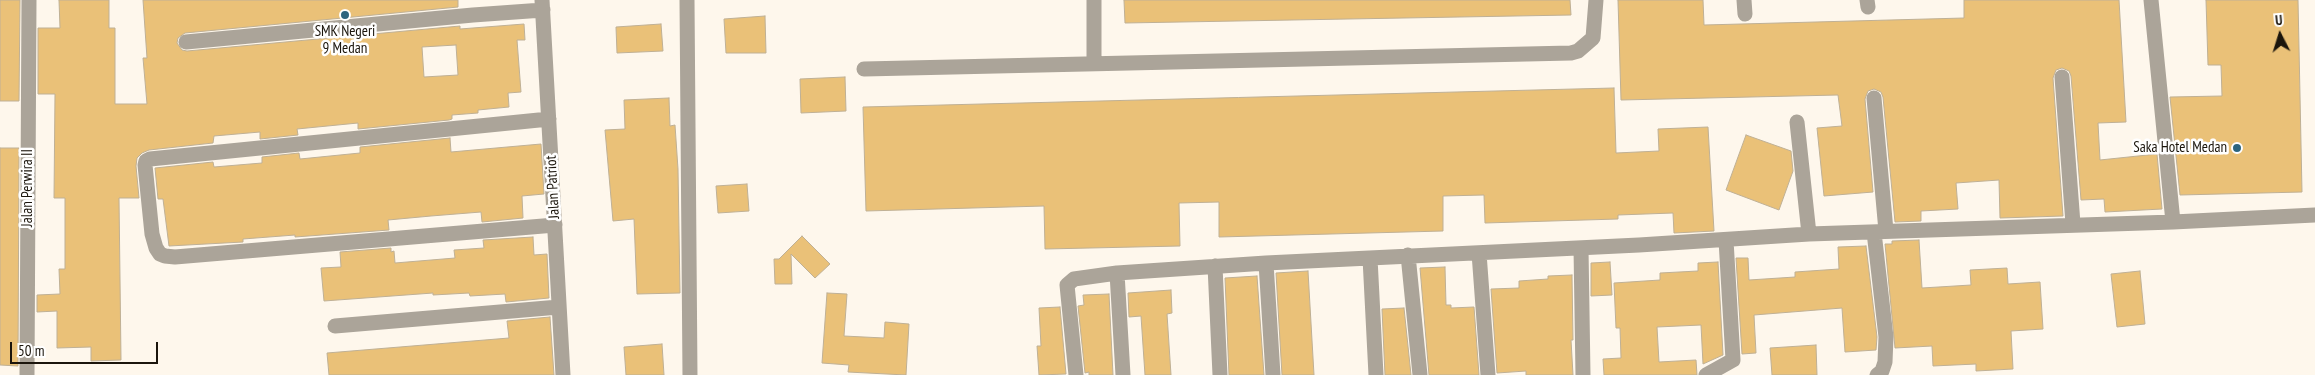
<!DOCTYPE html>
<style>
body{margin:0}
#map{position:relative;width:2315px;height:375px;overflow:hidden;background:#fef7ec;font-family:"PT Sans Narrow",sans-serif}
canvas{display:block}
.north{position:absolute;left:2255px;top:10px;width:50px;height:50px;-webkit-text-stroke:4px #fff;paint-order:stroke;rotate:355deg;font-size:14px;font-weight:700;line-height:20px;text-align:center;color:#1b150c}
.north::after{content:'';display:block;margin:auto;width:18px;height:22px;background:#1b150c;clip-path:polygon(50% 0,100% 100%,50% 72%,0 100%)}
.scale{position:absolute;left:10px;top:342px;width:148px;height:22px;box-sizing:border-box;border:2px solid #1b150c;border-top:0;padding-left:6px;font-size:15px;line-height:18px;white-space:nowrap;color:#1b150c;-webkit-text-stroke:4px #fff;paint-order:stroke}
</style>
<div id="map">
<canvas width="2315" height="375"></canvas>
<div class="north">U</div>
<div class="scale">50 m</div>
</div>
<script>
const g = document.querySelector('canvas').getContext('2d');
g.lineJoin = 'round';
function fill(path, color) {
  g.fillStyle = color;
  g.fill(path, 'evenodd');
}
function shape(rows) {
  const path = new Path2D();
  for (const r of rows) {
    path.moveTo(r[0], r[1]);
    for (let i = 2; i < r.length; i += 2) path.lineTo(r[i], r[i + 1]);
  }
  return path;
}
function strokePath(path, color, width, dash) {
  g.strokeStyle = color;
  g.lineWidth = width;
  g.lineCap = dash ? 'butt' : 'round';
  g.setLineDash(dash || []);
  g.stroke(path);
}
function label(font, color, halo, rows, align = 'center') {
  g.font = font + ' "PT Sans Narrow",sans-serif';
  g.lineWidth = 5;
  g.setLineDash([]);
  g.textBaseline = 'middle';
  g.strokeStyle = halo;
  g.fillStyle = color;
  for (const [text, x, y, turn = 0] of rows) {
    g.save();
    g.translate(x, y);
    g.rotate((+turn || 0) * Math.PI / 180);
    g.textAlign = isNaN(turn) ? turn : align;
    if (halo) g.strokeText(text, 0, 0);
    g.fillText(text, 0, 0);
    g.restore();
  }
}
const building = shape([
 [0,0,20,0,19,101,0,101,0,0],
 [59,0,109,0,109,28,115,28,115,104,147,104,143,58,147,58,143,0,458,0,458,7,185,33,178,38,177,43,182,50,187,51,460,26,460,29,524,24,525,40,517,40,521,92,508,93,509,107,478,110,478,113,452,115,452,119,449,120,358,129,358,123,297,129,298,135,260,139,260,132,214,136,213,143,149,150,142,153,137,158,136,166,139,198,119,198,121,360,91,361,91,347,57,348,57,311,37,312,37,295,60,294,59,269,65,269,65,198,54,198,55,94,38,94,38,28,60,28,59,0],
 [456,45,458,75,424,77,422,47,456,45],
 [1124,0,1570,0,1571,15,1125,23,1124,0],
 [1618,0,1703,0,1704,25,1964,18,1964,0,2119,0,2126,122,2098,123,2100,160,2157,154,2162,209,2105,212,2104,199,2081,200,2071,76,2069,71,2062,68,2056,70,2053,78,2063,216,2000,218,1999,180,1956,183,1958,209,1921,211,1921,221,1895,222,1883,97,1881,92,1874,89,1868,91,1865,99,1873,192,1824,196,1817,128,1842,126,1838,95,1621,100,1618,0],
 [2206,0,2298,0,2302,192,2180,195,2170,97,2222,96,2221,65,2208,65,2206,0],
 [765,16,766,53,726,53,724,19,765,16],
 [661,24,663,51,617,53,616,27,661,24],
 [845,77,846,111,801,113,800,79,845,77],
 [1614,88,1616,153,1659,151,1658,129,1708,127,1714,231,1674,233,1673,213,1618,215,1618,219,1485,223,1484,195,1443,196,1443,231,1219,237,1219,202,1179,203,1180,246,1045,249,1044,206,866,211,863,107,1614,88],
 [669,98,670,126,675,125,678,169,680,293,637,294,634,219,613,221,605,130,625,129,624,100,669,98],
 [1746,135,1791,151,1793,171,1779,210,1726,190,1746,135],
 [450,138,451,152,541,144,544,194,522,196,523,218,482,222,481,212,431,216,388,220,389,230,295,237,295,235,243,239,243,242,169,246,163,199,158,199,155,168,213,162,214,167,262,163,262,157,299,153,300,159,360,153,360,147,450,138],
 [0,148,19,148,18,366,0,365,0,148],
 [747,184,749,211,718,213,716,186,747,184],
 [802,236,830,264,815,278,791,254,792,284,775,284,774,259,779,259,802,236],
 [533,237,534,255,547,254,549,298,506,302,505,294,470,296,469,293,433,295,433,293,324,301,321,268,341,267,340,252,391,248,391,252,394,251,395,263,455,258,454,250,484,248,483,240,533,237],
 [1919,240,1922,288,1971,285,1970,270,2007,268,2008,284,2040,282,2043,329,2011,331,2013,369,1976,371,1976,364,1933,366,1932,346,1895,348,1885,244,1892,244,1892,241,1919,240],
 [1866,246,1877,337,1876,350,1845,352,1842,308,1754,315,1756,353,1742,354,1736,258,1748,258,1749,280,1795,277,1795,272,1839,269,1838,247,1866,246],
 [1610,262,1612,295,1591,296,1591,263,1610,262],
 [1718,262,1723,355,1703,364,1701,325,1657,327,1659,362,1696,360,1697,375,1604,375,1603,359,1621,358,1620,328,1616,328,1614,283,1660,280,1660,273,1698,271,1698,263,1718,262],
 [1445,267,1446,305,1451,305,1451,308,1474,307,1479,375,1429,375,1420,268,1445,267],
 [1308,271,1314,375,1282,375,1276,273,1308,271],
 [2140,271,2145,324,2117,327,2111,274,2140,271],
 [1572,275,1573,340,1571,340,1573,375,1526,375,1526,371,1497,373,1491,289,1519,288,1519,281,1548,279,1548,276,1572,275],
 [1257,276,1264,375,1229,375,1225,278,1257,276],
 [1171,290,1172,313,1167,314,1171,375,1145,375,1141,316,1129,317,1128,293,1171,290],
 [827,293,847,294,844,336,884,338,885,322,909,324,906,375,848,372,849,365,822,363,827,293],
 [1109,294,1113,375,1089,375,1089,372,1085,373,1078,306,1084,305,1083,295,1109,294],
 [1060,307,1066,374,1039,375,1037,346,1041,346,1039,308,1060,307],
 [1404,308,1411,375,1385,375,1382,309,1404,308],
 [550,317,554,375,329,375,327,353,509,338,507,321,550,317],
 [662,344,664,375,626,375,624,347,662,344],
 [1816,345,1817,375,1772,375,1770,348,1816,345]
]);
fill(building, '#eac178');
strokePath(building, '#bfb095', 1);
strokePath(shape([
 [542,0,563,375],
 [687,0,690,375],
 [1744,0,1745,14],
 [1867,0,1868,7],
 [2151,0,2173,222],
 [186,42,473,15,543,10],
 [1094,63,1094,0],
 [864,69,1571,53,1578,51,1593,38,1596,0],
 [2062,77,2073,224],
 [1874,98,1886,231],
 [549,119,150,159,146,161,145,165,152,234,156,248,160,254,165,256,175,257,555,225],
 [1797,122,1809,234],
 [1874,232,1886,337,1885,362,1882,371,1877,375],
 [1581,248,1583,375],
 [1479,253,1488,375],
 [1408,255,1420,375],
 [1370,258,1376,375],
 [1266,263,1273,375],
 [1215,266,1220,375],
 [1117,273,1123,375],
 [335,326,559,307],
 [27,375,29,0],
 [1076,375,1067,285,1074,279,1117,273,1266,263,1639,245,1809,234,2173,222,2315,215],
 [1706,375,1733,360,1726,240]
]), '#aba499', 15);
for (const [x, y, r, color] of [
 [345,15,5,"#2c647e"],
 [2237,148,5,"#2c647e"]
]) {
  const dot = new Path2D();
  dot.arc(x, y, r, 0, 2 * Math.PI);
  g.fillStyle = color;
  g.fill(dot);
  strokePath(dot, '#fff', 2);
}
label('15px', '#1b150c', '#fff', [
 ["SMK Negeri",345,32],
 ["9 Medan",345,49],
 ["Saka Hotel Medan",2227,148,"right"]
]);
label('15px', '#1b150c', '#fff', [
 ["Jalan Patriot",553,187,-93],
 ["Jalan Perwira II",28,188,-90]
]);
</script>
